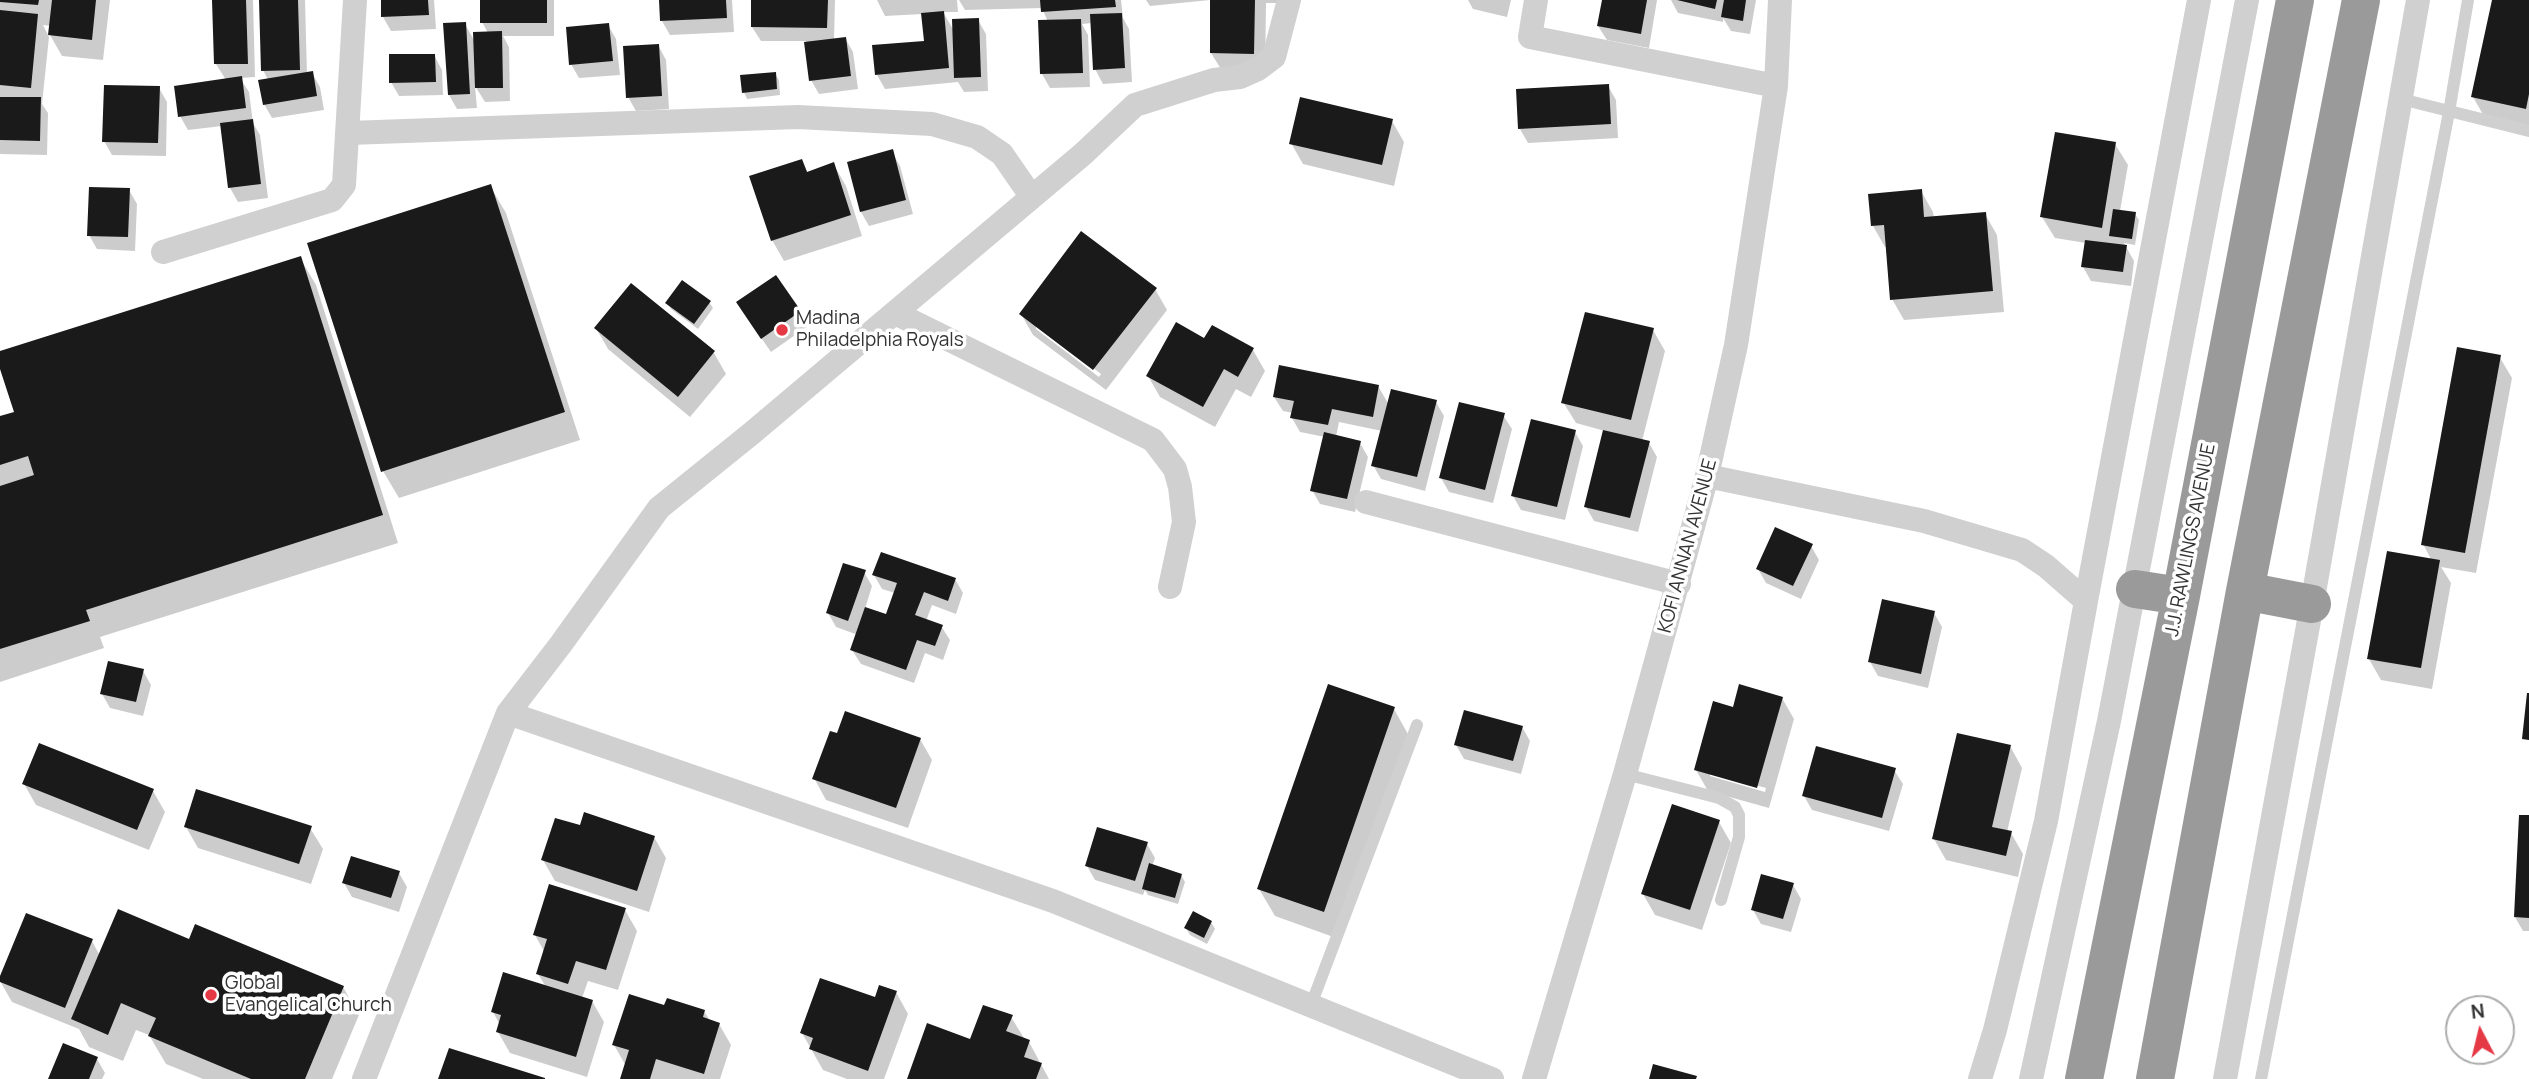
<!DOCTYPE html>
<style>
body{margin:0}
#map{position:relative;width:2529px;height:1079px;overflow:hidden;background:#fff;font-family:Manrope,sans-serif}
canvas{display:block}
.north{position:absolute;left:2445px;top:995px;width:70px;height:70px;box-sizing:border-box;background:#fff;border:2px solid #adadad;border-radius:50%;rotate:353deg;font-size:19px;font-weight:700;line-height:28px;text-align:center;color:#333}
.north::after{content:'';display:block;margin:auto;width:24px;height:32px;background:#e63946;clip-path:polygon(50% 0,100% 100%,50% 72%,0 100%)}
</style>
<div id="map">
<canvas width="2529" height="1079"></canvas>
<div class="north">N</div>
</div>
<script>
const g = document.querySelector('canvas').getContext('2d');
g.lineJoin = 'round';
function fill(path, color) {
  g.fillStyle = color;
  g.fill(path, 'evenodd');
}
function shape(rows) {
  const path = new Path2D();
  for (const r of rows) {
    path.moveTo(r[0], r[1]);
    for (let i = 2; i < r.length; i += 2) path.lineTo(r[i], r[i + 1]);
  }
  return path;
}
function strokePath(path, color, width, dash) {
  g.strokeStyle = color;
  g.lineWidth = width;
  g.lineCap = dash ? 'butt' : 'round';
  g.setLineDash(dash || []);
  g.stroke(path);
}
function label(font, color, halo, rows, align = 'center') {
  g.font = font + ' Manrope,sans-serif';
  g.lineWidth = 7;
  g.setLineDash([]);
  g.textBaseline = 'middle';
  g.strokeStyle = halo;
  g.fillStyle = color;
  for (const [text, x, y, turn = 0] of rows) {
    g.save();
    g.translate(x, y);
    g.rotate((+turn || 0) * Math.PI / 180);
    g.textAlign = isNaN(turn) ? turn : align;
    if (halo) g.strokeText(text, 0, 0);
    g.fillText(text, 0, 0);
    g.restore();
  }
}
fill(shape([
 [0,0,110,0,103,60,62,56,50,35,51,26,43,25,49,37,42,104,48,113,47,155,0,154],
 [214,0,253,0,255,77,240,78,249,92,253,123,260,135,268,198,238,202,230,188,222,126,188,130,180,116,226,80,216,64],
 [261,0,305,0,307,74,312,73,320,87,324,110,272,118,264,104,268,80,263,70],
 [383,0,434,0,436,29,391,31,383,17],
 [482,0,554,0,554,36,503,36,509,47,510,101,485,102,475,86,477,108,457,109,449,95,465,24,475,42,488,33,482,22],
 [661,0,732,0,734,32,670,35,662,21],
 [753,0,835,0,834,40,845,38,853,52,858,89,819,94,811,80,806,41,761,41,752,27],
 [877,0,957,0,958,12,943,12,954,31,978,20,986,34,988,91,964,92,958,82,885,89,877,75,926,43,923,14,885,16],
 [959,0,1121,0,1123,18,1129,29,1132,82,1103,84,1095,69,1092,23,1082,24,1088,35,1090,87,1050,88,1042,74,1048,22,1042,8,965,10],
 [1146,0,1210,0,1150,6],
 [1212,0,1298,0,1298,3,1266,3,1265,75,1224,74,1211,53],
 [1468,0,1511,0,1507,17,1473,9],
 [1603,0,1657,0,1649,48,1607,40,1598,26],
 [1671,0,1756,0,1750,34,1731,31,1723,18,1723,22,1678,13],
 [2494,0,2529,0,2529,127,2485,118,2473,97],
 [608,25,616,39,620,75,579,78,571,64],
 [658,45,666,60,669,109,636,111,628,97],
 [434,55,442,70,443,95,399,96,391,82],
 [775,74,779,80,780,95,747,99,744,92],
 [1608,86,1616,100,1618,138,1528,143,1520,129],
 [159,88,167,102,166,156,112,155,104,141],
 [1392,121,1404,142,1394,186,1303,164,1291,143],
 [2115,144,2128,165,2120,211,2135,214,2139,220,2135,245,2124,243,2134,261,2131,286,2091,281,2083,267,2086,243,2055,238,2042,217],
 [892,152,900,166,913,214,869,226,861,212],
 [802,161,808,173,834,165,846,186,862,236,784,261,772,240],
 [490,186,506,213,580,440,399,498,383,471],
 [129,190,137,204,135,251,97,249,89,235],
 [1921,191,1933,212,1934,218,1985,214,1997,235,2004,312,1904,320,1892,299,1888,247,1885,247,1873,226],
 [300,258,316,285,398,543,100,637,104,648,0,682,0,418,16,413,0,363,0,353],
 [775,277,808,326,771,352,746,316],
 [1155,289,1167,310,1106,390,1033,335,1021,314],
 [1036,324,1101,374,1099,377,1036,329],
 [709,302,713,308,698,329,671,309,667,303],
 [1213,327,1253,350,1265,371,1251,397,1236,389,1215,427,1160,397,1148,376,1205,340],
 [596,328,714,353,726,374,690,417,608,349],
 [1653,330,1665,351,1642,441,1649,443,1657,457,1638,532,1594,521,1586,507,1605,431,1576,423,1563,402],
 [2499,356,2512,378,2476,573,2441,567,2451,583,2432,689,2381,680,2369,659,2432,561,2423,544],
 [1378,386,1389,405,1436,402,1444,416,1425,491,1381,479,1373,465,1382,431,1339,422,1336,437,1360,443,1368,457,1355,512,1320,504,1312,490,1325,437,1300,432,1292,418,1293,413,1283,411,1274,397],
 [1503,415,1512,429,1493,503,1449,492,1441,478],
 [1575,432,1583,446,1565,520,1521,510,1513,496],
 [1811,546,1819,560,1801,599,1766,583,1758,569],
 [864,572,872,586,865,609,887,617,895,593,882,589,874,575,955,579,963,593,956,614,932,605,926,621,941,626,950,640,943,660,925,653,914,683,861,664,852,650,858,635,836,627,828,613],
 [1934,613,1942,627,1928,688,1878,676,1870,662],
 [143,671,151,685,143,716,110,708,102,694],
 [1782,698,1794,719,1769,808,1708,791,1696,770,1734,709],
 [1710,773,1766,788,1765,792,1710,776],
 [1394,709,1409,736,1339,939,1275,916,1259,889],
 [1522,727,1530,741,1521,774,1464,759,1456,745],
 [920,739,932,760,908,828,826,800,814,778],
 [2010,746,2022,768,2007,832,2011,833,2023,854,2018,877,1946,860,1934,839],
 [1894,770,1903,784,1889,831,1812,810,1804,796],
 [24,784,153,791,165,812,149,850,36,805],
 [2529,817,2529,931,2523,931,2515,917],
 [1719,822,1731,843,1702,930,1655,915,1643,894],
 [186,827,310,828,323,849,311,884,198,848],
 [581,827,654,837,666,858,649,912,555,881,543,860],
 [1147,844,1155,858,1152,866,1181,875,1185,882,1178,904,1148,895,1145,890,1143,895,1095,880,1087,866],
 [399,873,407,887,399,912,352,897,344,883],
 [1793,885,1801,899,1791,932,1761,924,1753,910],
 [625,910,637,931,618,990,588,981,582,998,592,1001,604,1022,587,1077,510,1053,498,1032,500,1025,493,1012,546,987,538,974,545,953,535,935],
 [1211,922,1215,929,1207,944,1190,935,1186,928],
 [92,941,100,956,343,987,359,1015,332,1079,203,1079,166,1064,149,1035,136,1030,123,1061,89,1047,79,1029,12,1002,0,981],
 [896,992,908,1014,884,1079,847,1079,823,1070,802,1033],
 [665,1007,704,1011,710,1021,719,1024,731,1045,720,1079,622,1079,626,1066,614,1045],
 [1011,1017,1024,1038,1029,1042,1049,1079,908,1079],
 [97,1059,105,1073,102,1079,50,1079]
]), '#0003');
fill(shape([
 [0,0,39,0,38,5,0,2],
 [52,0,96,0,92,40,48,35],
 [212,0,246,0,248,64,214,64],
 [259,0,298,0,300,70,261,71],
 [381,0,428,0,429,15,381,17],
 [480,0,547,0,547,23,480,23],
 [659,0,726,0,727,18,660,21],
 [751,0,828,0,827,28,751,27],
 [1040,0,1115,0,1116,7,1041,12],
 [1210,0,1255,0,1254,54,1210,53],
 [1602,0,1647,0,1641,34,1597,26],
 [1677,0,1717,0,1715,9],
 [1724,0,1746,0,1743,21,1721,17],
 [2492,0,2529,0,2529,94,2526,109,2471,97],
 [0,10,38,14,31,88,0,85],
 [944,11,949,68,875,75,872,45,924,41,921,13],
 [1122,13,1125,68,1093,70,1090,14],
 [979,18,981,77,954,78,952,19],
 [1081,19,1083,73,1040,74,1038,20],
 [466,22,470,94,448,95,443,23],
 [609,23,613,61,569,65,566,27],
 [502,31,503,88,475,88,473,32],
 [846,37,851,76,809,81,804,42],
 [659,44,662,96,626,98,623,46],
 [389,54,435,54,436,82,389,83],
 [313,71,317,96,263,105,258,80],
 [776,72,777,89,742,93,740,75],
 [242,76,246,108,178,117,174,86],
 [1609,84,1611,124,1518,129,1516,89],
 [104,85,160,86,158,143,102,142],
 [0,97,41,97,40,141,0,140],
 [1300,97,1393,119,1382,165,1289,144],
 [253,119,261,184,228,188,220,123],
 [2055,132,2116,142,2102,228,2040,217],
 [893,149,906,200,860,212,847,162],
 [802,159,807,172,834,162,851,215,771,241,749,176],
 [491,184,565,412,381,472,307,243],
 [89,187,130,188,128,237,87,236],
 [1922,189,1924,217,1986,212,1993,291,1890,300,1884,225,1871,226,1868,194],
 [2113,209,2136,212,2132,239,2109,236],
 [1081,231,1157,288,1093,370,1019,314],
 [2085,240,2127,245,2123,272,2081,267],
 [301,256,383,515,86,610,90,621,0,649,0,486,34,475,28,456,0,465,0,416,14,412,0,369,0,351],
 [776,275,801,311,761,339,736,302],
 [682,280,711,301,694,324,665,303],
 [631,283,715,351,678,397,594,328],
 [1585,312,1654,328,1631,420,1561,403],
 [1176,322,1204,338,1212,325,1254,348,1238,377,1224,369,1203,407,1146,376],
 [2457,347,2501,355,2465,553,2421,545],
 [1279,365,1379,385,1373,417,1332,409,1328,425,1290,418,1294,401,1273,397],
 [1391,389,1437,400,1417,477,1371,466],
 [1459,402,1505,413,1485,490,1439,478],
 [1531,419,1576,430,1557,507,1511,496],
 [1603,430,1650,441,1630,518,1584,507],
 [1324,432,1361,441,1347,499,1310,491],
 [1775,527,1813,544,1793,586,1756,569],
 [2387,551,2440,560,2421,668,2367,659],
 [881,552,956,578,948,601,924,592,915,615,943,625,935,646,917,640,906,670,850,650,865,607,886,614,897,583,872,575],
 [843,563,866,570,848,621,826,613],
 [1882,599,1935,611,1921,674,1868,662],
 [108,661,144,669,136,702,100,694],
 [1328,684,1395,707,1324,912,1257,889],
 [1739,684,1783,697,1757,788,1694,770,1713,701,1733,707],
 [2527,693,2529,693,2529,740,2522,739],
 [1464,710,1523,726,1513,761,1454,745],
 [845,711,921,738,896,808,812,779,830,731,837,733],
 [1957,733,2011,745,1992,827,2012,831,2006,856,1932,839],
 [39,743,154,789,137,830,22,784],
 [1816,746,1896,768,1882,818,1802,796],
 [196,789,312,826,299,864,184,827],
 [1672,804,1720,820,1690,910,1641,894],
 [584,812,655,836,637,891,541,860,555,818,580,825],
 [2519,815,2529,815,2529,918,2514,917],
 [1097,827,1148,842,1135,881,1085,866],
 [351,856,400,871,391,898,342,883],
 [1149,863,1182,874,1175,898,1142,889],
 [1761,874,1794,883,1783,919,1751,910],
 [549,884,626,908,606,970,576,961,568,984,536,974,547,939,533,935],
 [118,909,189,939,195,924,344,986,305,1079,251,1079,148,1036,156,1018,121,1003,108,1035,71,1019],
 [1193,911,1212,921,1204,938,1184,928],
 [26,913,93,939,65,1008,0,982,0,976],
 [503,972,593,1000,576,1057,496,1032,501,1015,491,1012],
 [820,978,875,997,879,985,897,991,868,1071,809,1049,813,1038,800,1033],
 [629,994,664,1005,667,998,705,1010,703,1017,720,1023,704,1074,656,1059,650,1079,620,1079,629,1050,612,1045],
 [983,1005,1013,1015,1006,1031,1030,1040,1024,1057,1042,1063,1036,1079,907,1079,927,1023,970,1039],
 [63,1043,98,1057,89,1079,48,1079],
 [449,1048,545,1078,545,1079,438,1079],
 [1653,1064,1697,1076,1696,1079,1649,1079]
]), '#1a1a1a');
strokePath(shape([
 [2401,99,2529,131],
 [1625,774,1719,798,1735,807,1739,815,1739,837,1721,900],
 [1311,1005,1417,725],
 [2261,1079,2449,112,2468,0]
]), '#d0d0d0', 12);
strokePath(shape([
 [1536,0,1530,37,1776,86],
 [349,133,798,117,932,124,977,137,1002,154,1031,196],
 [163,252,332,200,344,185,355,0],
 [895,313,1153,440,1175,469,1180,487,1184,522,1170,587],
 [1707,476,1924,521,2022,550,2046,566,2086,601,2046,821,1995,1030,1980,1079],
 [1366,502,1679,584],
 [2086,601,2199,0],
 [508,713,1053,901,1492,1079],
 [364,1079,508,713,561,644,659,508,752,433,1083,154,1135,105,1214,80,1240,77,1258,69,1274,57,1289,0],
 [1534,1079,1625,774,1707,476,1736,345,1776,86,1780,0],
 [2031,1079,2109,721,2247,0],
 [2225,1079,2312,604,2418,0]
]), '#d0d0d0', 24);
strokePath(shape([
 [2135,589,2181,596],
 [2245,591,2312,604],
 [2084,1079,2181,596,2295,0],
 [2155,1079,2245,591,2361,0]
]), '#9a9a9a', 38);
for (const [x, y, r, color] of [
 [782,330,7,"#e63946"],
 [211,995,7,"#e63946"]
]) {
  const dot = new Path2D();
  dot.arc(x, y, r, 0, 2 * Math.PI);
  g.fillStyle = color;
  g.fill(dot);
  strokePath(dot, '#fff', 2.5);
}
label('19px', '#333', '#fff', [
 ["Madina",796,319],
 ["Philadelphia Royals",796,341],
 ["Global",225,984],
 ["Evangelical Church",225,1006]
], 'left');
label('19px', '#333', '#fff', [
 ["J.J. RAWLINGS AVENUE",2191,540,-79],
 ["KOFI ANNAN AVENUE",1688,546,-75]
]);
</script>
